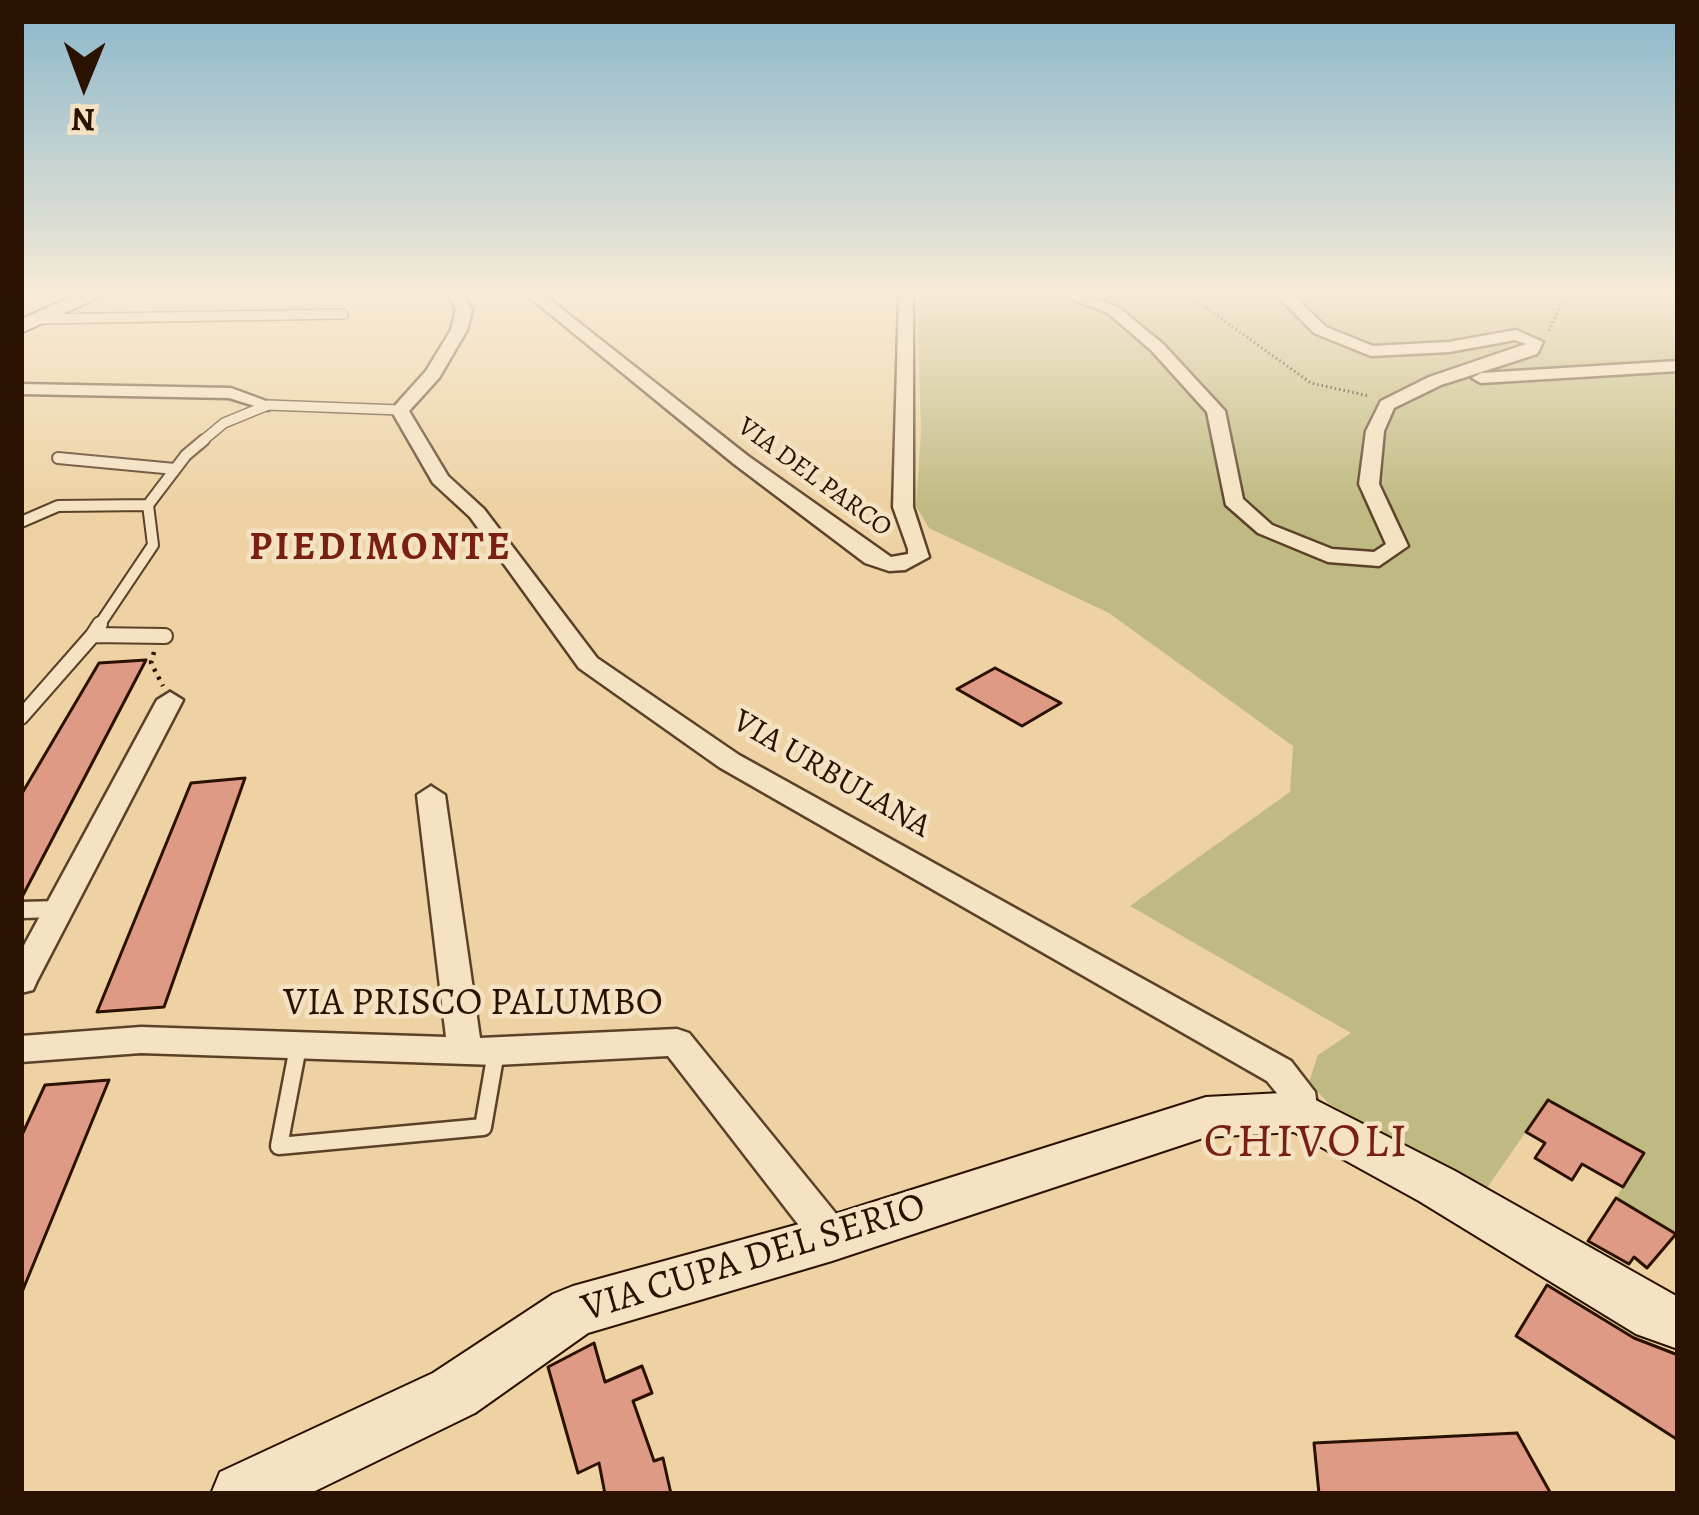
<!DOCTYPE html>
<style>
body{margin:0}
#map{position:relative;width:1699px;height:1515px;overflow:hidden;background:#eed2a3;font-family:Alegreya,serif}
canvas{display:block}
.frame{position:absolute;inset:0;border:24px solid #2b1100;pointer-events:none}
.north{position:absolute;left:24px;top:24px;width:120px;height:120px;-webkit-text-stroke:9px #f4e2c3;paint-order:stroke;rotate:181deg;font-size:33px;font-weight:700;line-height:48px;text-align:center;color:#2b1100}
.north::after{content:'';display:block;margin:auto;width:42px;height:54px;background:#2b1100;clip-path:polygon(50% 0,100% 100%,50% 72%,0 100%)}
</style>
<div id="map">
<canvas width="1699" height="1515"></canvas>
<div class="frame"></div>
<div class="north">N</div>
</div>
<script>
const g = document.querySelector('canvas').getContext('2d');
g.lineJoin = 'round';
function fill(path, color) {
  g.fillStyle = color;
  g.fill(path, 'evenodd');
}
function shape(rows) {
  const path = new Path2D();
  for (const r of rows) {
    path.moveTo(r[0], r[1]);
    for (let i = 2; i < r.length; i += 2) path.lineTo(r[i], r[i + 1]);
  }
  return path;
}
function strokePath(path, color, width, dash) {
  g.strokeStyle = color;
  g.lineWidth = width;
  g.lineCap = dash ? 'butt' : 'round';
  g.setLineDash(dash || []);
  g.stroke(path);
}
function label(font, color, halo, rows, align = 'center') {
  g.font = font + ' Alegreya,serif';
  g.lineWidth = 9;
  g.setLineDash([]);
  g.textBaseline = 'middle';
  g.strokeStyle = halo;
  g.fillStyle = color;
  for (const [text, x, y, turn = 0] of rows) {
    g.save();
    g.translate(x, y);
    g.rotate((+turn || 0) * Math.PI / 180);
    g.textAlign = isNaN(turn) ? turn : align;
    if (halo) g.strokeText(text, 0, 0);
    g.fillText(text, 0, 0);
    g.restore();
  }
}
fill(shape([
 [917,295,1678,295,1678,1235,1616,1198,1643,1152,1548,1100,1484,1192,1328,1103,1309,1082,1318,1055,1351,1033,1130,906,1290,792,1293,746,1109,613,929,528,916,506,921,433]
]), '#bfba81');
const building = shape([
 [146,660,22,897,21,897,21,795,99,663,146,660],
 [995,668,1061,703,1022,726,957,689,995,668],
 [245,778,164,1007,97,1012,191,783,245,778],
 [109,1080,22,1292,21,1292,21,1137,45,1085,109,1080],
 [1548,1100,1644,1153,1623,1187,1582,1164,1572,1180,1535,1158,1545,1143,1526,1132,1548,1100],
 [1616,1198,1676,1234,1647,1268,1634,1257,1629,1264,1588,1241,1616,1198],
 [1547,1285,1634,1338,1678,1355,1678,1440,1516,1336,1547,1285],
 [594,1343,605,1382,642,1366,652,1393,633,1401,654,1461,663,1458,671,1494,605,1494,599,1463,578,1473,548,1367,594,1343],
 [1517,1433,1551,1494,1319,1494,1314,1443,1517,1433]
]);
fill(building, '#de9a85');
strokePath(building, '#2b1100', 3);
const laneFar3 = shape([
 [41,319,343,314],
 [200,443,224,423,268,405,400,410]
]);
const laneFar2 = shape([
 [58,458,175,469],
 [21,522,58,506,148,505,186,455,204,440],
 [98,627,153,545,148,505]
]);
const laneFar1 = shape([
 [100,624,93,635,165,636],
 [21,717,93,635]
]);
const lane = shape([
 [21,910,58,909],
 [298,1047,279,1146,483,1127,496,1052]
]);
const street = shape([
 [449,295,464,295,472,310,467,330,439,378,409,411,448,476,484,509,597,658,739,755,1291,1061,1315,1092,1318,1112,1313,1122,1300,1127,1287,1122,1280,1097,1267,1081,719,767,579,668,470,517,433,483,391,410,426,371,451,330,456,310,449,295],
 [527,295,544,295,748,456,891,557,908,554,908,549,893,507,899,295,913,295,913,507,929,557,905,570,889,571,865,563,734,464,527,295],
 [1061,295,1084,295,1118,307,1163,344,1225,411,1243,499,1272,525,1332,549,1374,552,1386,544,1359,484,1366,431,1381,401,1429,377,1526,344,1515,340,1449,352,1371,356,1314,333,1277,295,1293,295,1326,327,1373,346,1449,342,1516,330,1543,342,1537,354,1441,385,1394,408,1384,431,1379,484,1408,546,1379,566,1328,562,1258,533,1226,505,1207,412,1151,350,1108,313,1061,295],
 [1678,361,1678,371,1481,383,1472,378,1481,373,1678,361],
 [21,384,231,388,277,405,268,410,229,398,21,394,21,384],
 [170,692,183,700,37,981,33,990,21,993,21,951,157,700,170,692],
 [431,786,445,795,480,1038,677,1029,689,1033,846,1226,852,1238,846,1250,832,1256,818,1250,668,1056,496,1065,141,1053,21,1062,21,1036,141,1027,446,1037,417,795,431,786]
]);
const secondary = shape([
 [76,295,104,295,21,333,21,319,76,295],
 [1300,1092,1455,1171,1678,1297,1678,1349,1636,1334,1419,1201,1294,1132,1206,1137,832,1261,588,1333,475,1413,309,1494,211,1494,220,1472,433,1373,553,1294,573,1286,832,1215,1206,1097,1300,1092]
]);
strokePath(laneFar3, '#5c4129', 12);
strokePath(laneFar2, '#5c4129', 14);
strokePath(laneFar1, '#5c4129', 18);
strokePath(lane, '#5c4129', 21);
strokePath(street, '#5c4129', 5);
strokePath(secondary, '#2b1100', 4);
strokePath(shape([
 [1188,295,1311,383,1369,396],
 [1549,331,1562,301,1559,295]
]), '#2b1100', 3, [1.5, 3]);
strokePath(shape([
 [154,652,151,663,163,686]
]), '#2b1100', 4.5, [3, 6]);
strokePath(laneFar3, '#f4e2c3', 9);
strokePath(laneFar2, '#f4e2c3', 10);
strokePath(laneFar1, '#f4e2c3', 14);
strokePath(lane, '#f4e2c3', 16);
fill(street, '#f4e2c3');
fill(secondary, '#f4e2c3');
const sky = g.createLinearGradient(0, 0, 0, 508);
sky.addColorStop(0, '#89b6cc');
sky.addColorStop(0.58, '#f7ebd6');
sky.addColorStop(1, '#f7ebd600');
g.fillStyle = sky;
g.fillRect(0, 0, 1699, 508);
label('27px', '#2b1100', '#f4e2c3', [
 ["VIA DEL PARCO",814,478,36]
]);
label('33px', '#2b1100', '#f4e2c3', [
 ["VIA URBULANA",831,775,30]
]);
g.letterSpacing = '3px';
label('bold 39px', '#7a1f14', '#f4e2c3', [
 ["PIEDIMONTE",381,549]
]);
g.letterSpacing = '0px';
label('39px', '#2b1100', '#f4e2c3', [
 ["VIA PRISCO PALUMBO",473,1004],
 ["VIA CUPA DEL SERIO",754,1259,-17]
]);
g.letterSpacing = '3px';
label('48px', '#7a1f14', '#f4e2c3', [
 ["CHIVOLI",1307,1144]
]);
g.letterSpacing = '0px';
</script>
